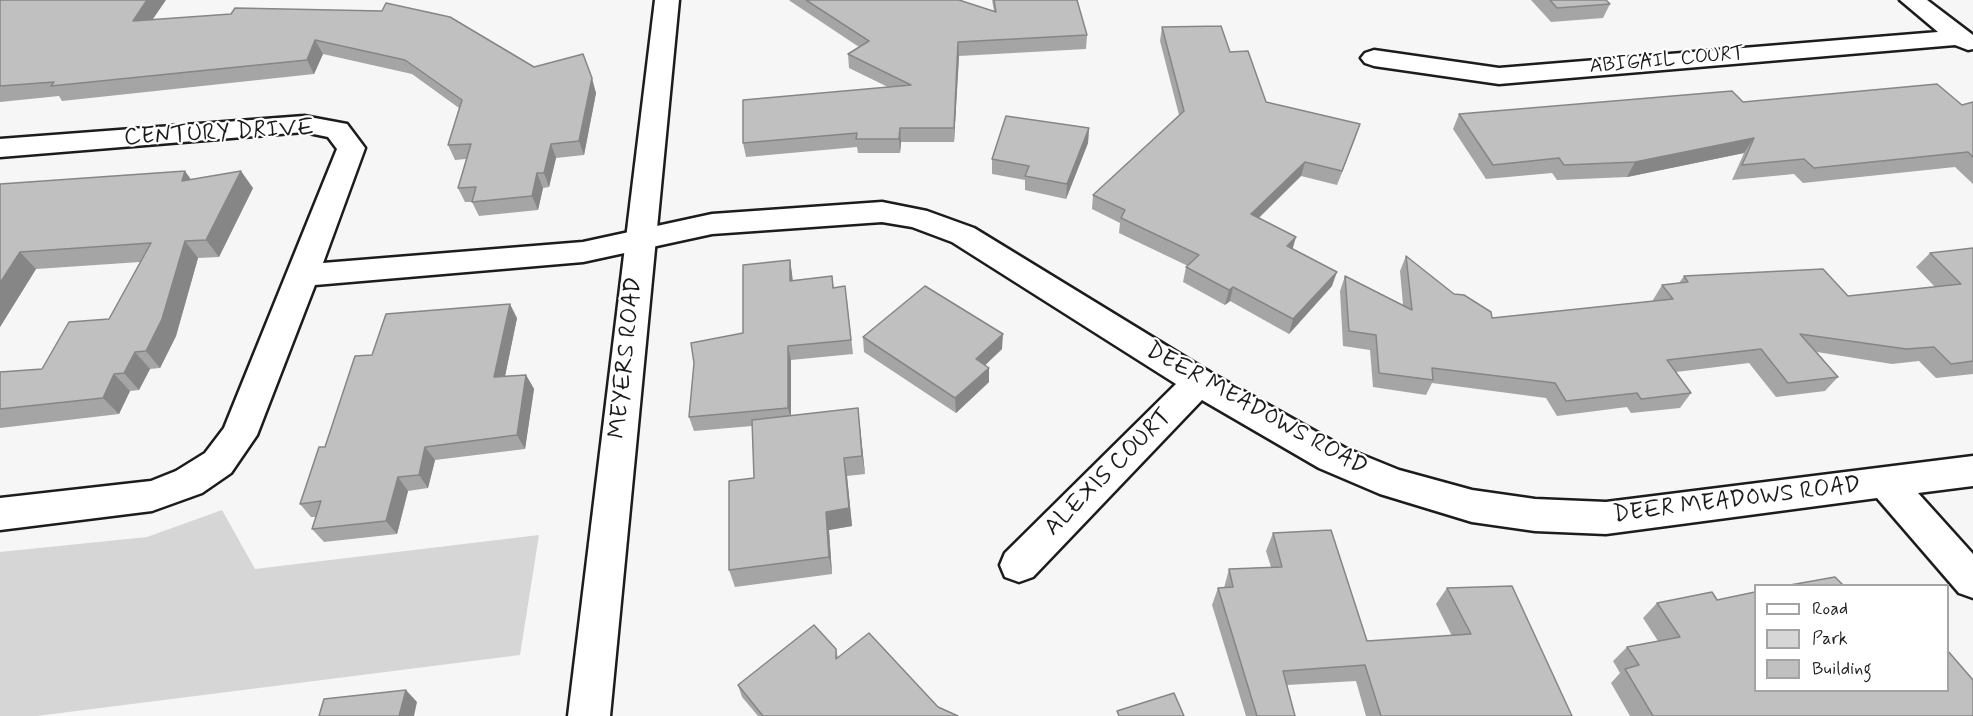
<!DOCTYPE html>
<style>
body{margin:0}
#map{position:relative;width:1973px;height:716px;overflow:hidden;background:#f6f6f6;font-family:Mynerve,sans-serif}
canvas{display:block}
.legend{position:absolute;left:1754px;top:584px;width:195px;height:108px;box-sizing:border-box;background:#fff;border:2px solid #a4a4a4;margin:0;padding:8px 10px;list-style:none;font-size:18px;color:#1c1c1c}
.legend li{display:flex;align-items:center;gap:12px;height:30px}
.legend b{width:30px;border:2px solid #a4a4a4}
</style>
<div id="map">
<canvas width="1973" height="716"></canvas>
<ul class="legend">
<li><b style="height:8px;background:#fff"></b>Road</li>
<li><b style="height:16px;background:#d6d6d6"></b>Park</li>
<li><b style="height:16px;background:#c0c0c0"></b>Building</li>
</ul>
</div>
<script>
const g = document.querySelector('canvas').getContext('2d');
g.lineJoin = 'round';
function fill(path, color) {
  g.fillStyle = color;
  g.fill(path, 'evenodd');
}
function shape(rows) {
  const path = new Path2D();
  for (const r of rows) {
    path.moveTo(r[0], r[1]);
    for (let i = 2; i < r.length; i += 2) path.lineTo(r[i], r[i + 1]);
  }
  return path;
}
function strokePath(path, color, width, dash) {
  g.strokeStyle = color;
  g.lineWidth = width;
  g.lineCap = dash ? 'butt' : 'round';
  g.setLineDash(dash || []);
  g.stroke(path);
}
function label(font, color, halo, rows, align = 'center') {
  g.font = font + ' Mynerve,sans-serif';
  g.lineWidth = 4.5;
  g.setLineDash([]);
  g.textBaseline = 'middle';
  g.strokeStyle = halo;
  g.fillStyle = color;
  for (const [text, x, y, turn = 0] of rows) {
    g.save();
    g.translate(x, y);
    g.rotate((+turn || 0) * Math.PI / 180);
    g.textAlign = isNaN(turn) ? turn : align;
    if (halo) g.strokeText(text, 0, 0);
    g.fillText(text, 0, 0);
    g.restore();
  }
}
fill(shape([
 [222,510,255,569,539,535,520,655,37,716,0,716,0,552,147,537]
]), '#d6d6d6');
const minor = shape([
 [1900,0,1927,0,1973,35,1973,49,1968,50,1955,45,1499,84,1374,66,1365,63,1361,58,1365,53,1374,50,1499,68,1938,32,1900,0],
 [304,116,347,124,365,148,323,263,583,242,712,214,882,202,927,211,974,228,1211,373,1345,448,1399,470,1472,490,1535,499,1606,502,1973,456,1973,486,1918,493,1973,554,1973,598,1959,593,1877,498,1606,534,1535,531,1472,522,1380,494,1319,468,1202,400,1033,577,1019,582,1005,577,1000,565,1005,553,1176,384,952,242,912,227,882,222,712,234,583,262,315,285,257,435,231,473,202,493,152,511,0,530,0,498,151,481,176,471,205,453,224,428,337,149,328,137,304,132,0,157,0,139,304,116]
]);
const secondary = shape([
 [655,0,679,0,610,716,568,716,655,0]
]);
strokePath(minor, '#1c1c1c', 5);
strokePath(secondary, '#1c1c1c', 5);
fill(minor, '#fff');
fill(secondary, '#fff');
fill(shape([
 [0,0,534,67,596,93,584,155,556,158,549,187,543,188,538,210,479,216,472,202,465,202,458,188,466,159,455,160,448,145,459,108,412,74,323,54,314,74,62,101,59,96,0,102],
 [789,0,959,0,994,11,992,0,1077,0,1087,35,1086,49,959,56,954,142,901,142,900,153,858,153,857,147,746,157,743,143,888,87,849,68,848,54,859,47,790,1],
 [1531,0,1606,0,1610,4,1603,18,1551,22],
 [1162,27,1230,52,1266,102,1360,124,1337,185,1301,176,1259,218,1332,286,1289,334,1230,301,1225,305,1183,282,1186,267,1188,266,1119,233,1120,223,1092,209,1093,195,1179,115,1160,41],
 [1743,102,1962,105,1973,102,1973,184,1955,167,1803,183,1794,174,1732,180,1744,153,1627,177,1557,180,1552,173,1486,179,1453,129,1459,114],
 [1089,128,1088,143,1066,199,1025,190,1025,180,992,174,992,159],
 [191,179,253,188,219,257,198,258,176,336,160,368,150,369,139,390,130,391,119,414,0,428,0,372,42,369,109,319,140,262,36,269,0,327,0,184],
 [1973,248,1973,374,1936,378,1919,361,1892,364,1817,352,1838,377,1825,391,1776,397,1749,363,1676,372,1691,393,1680,408,1631,413,1627,407,1557,416,1546,398,1432,383,1426,395,1373,387,1370,350,1343,346,1340,291,1345,276,1403,305,1400,271,1406,256,1454,294,1492,318,1653,301,1653,300,1662,285,1679,283,1684,276,1848,296,1935,287,1916,267,1930,253],
 [790,260,793,281,832,276,834,288,847,301,853,354,791,360,791,416,860,427,865,474,847,476,852,526,829,530,832,574,735,587,729,570,754,478,752,426,694,431,689,417],
 [517,318,505,376,526,375,534,389,525,449,435,460,428,488,408,491,397,534,324,542,312,529,316,517,311,517,300,504,325,447,372,355],
 [863,337,1002,349,985,365,989,368,989,382,956,413,864,352],
 [1273,533,1367,641,1452,636,1436,604,1447,588,1572,716,1366,716,1356,681,1287,685,1295,716,1246,716,1212,605,1218,588,1224,588,1229,569,1271,567,1266,551],
 [1717,600,1973,716,1630,716,1611,683,1620,673,1613,661,1627,647,1658,641,1643,618,1657,603],
 [836,649,838,658,958,716,758,716,742,697,738,685]
]), '#a5a5a5');
fill(shape([
 [147,0,166,0,142,35,133,21],
 [315,40,323,54,314,74,307,60],
 [958,42,959,56,954,142,954,128],
 [592,78,596,93,584,155,579,141],
 [1360,124,1355,139,1337,185,1342,171],
 [900,128,901,142,900,153,899,139],
 [1089,128,1088,143,1066,199,1067,184],
 [1754,138,1744,153,1627,177,1635,162],
 [551,144,556,158,549,187,544,173],
 [1305,162,1301,176,1247,229,1251,214],
 [185,171,197,188,182,181],
 [241,171,253,188,219,257,206,240],
 [537,173,543,188,538,210,532,196],
 [1296,237,1292,251,1287,246],
 [185,241,198,258,176,336,160,368,146,351],
 [20,252,36,269,0,327,0,283],
 [790,260,792,274,793,295,790,281],
 [1337,272,1332,286,1289,334,1293,319],
 [1233,287,1230,301,1225,305,1229,290],
 [510,304,517,318,502,391,494,377],
 [1003,334,1002,349,976,374,976,359],
 [788,346,791,360,791,422,788,408],
 [135,352,150,369,139,390,124,373],
 [989,368,989,382,956,413,955,398],
 [114,374,130,391,119,414,103,398],
 [526,375,534,389,525,449,517,435],
 [858,408,860,427,865,474,862,456],
 [425,447,435,460,428,488,419,475],
 [844,458,847,476,852,526,829,530,832,574,829,557,826,512],
 [398,477,408,491,397,534,386,521],
 [406,690,417,702,414,716,399,716]
]), '#868686');
const building = shape([
 [0,0,147,0,133,21,231,14,235,8,382,11,386,3,450,17,534,67,583,54,592,78,579,141,551,144,544,173,537,173,532,196,472,202,476,187,458,188,471,144,448,145,462,100,405,60,315,40,307,60,51,86,54,82,0,86,0,0],
 [806,0,959,0,996,12,994,0,1077,0,1087,35,958,42,954,128,900,128,899,139,856,139,857,133,743,143,743,100,911,85,848,54,869,41,806,0],
 [1550,0,1606,0,1610,4,1557,8,1550,0],
 [1221,26,1230,52,1248,51,1266,102,1360,124,1342,171,1305,162,1251,214,1296,237,1287,246,1337,272,1293,319,1233,287,1229,290,1186,267,1199,255,1121,218,1125,210,1093,195,1184,111,1162,27,1221,26],
 [1937,84,1962,105,1973,102,1973,157,1968,152,1814,168,1804,159,1742,165,1754,138,1635,162,1564,165,1559,158,1493,165,1459,114,1732,91,1743,102,1937,84],
 [1006,116,1089,128,1067,184,1025,176,1029,166,992,159,1006,116],
 [185,171,182,181,241,171,206,240,185,241,162,319,146,351,135,352,124,373,114,374,103,398,0,409,0,372,42,369,69,322,109,319,151,243,20,252,0,283,0,184,185,171],
 [1973,248,1973,361,1951,364,1934,347,1906,349,1800,334,1838,377,1788,383,1761,349,1667,360,1691,393,1641,399,1637,393,1566,401,1555,383,1432,368,1433,380,1379,373,1376,335,1349,331,1345,276,1412,310,1406,256,1454,294,1464,295,1491,312,1492,318,1673,299,1662,285,1688,282,1684,276,1823,269,1848,296,1961,284,1930,253,1973,248],
 [790,260,790,281,832,276,833,288,845,286,851,340,788,346,788,408,689,417,694,363,691,343,743,333,743,265,790,260],
 [925,286,1003,334,976,359,989,368,955,398,863,337,925,286],
 [510,304,494,377,526,375,517,435,425,447,419,475,398,477,386,521,312,529,321,501,300,504,319,447,325,447,355,356,372,355,386,314,510,304],
 [858,408,862,456,844,458,849,508,826,512,829,557,729,570,729,481,754,478,752,420,858,408],
 [1331,530,1367,641,1471,634,1447,588,1512,586,1572,716,1381,716,1365,665,1283,671,1295,716,1257,716,1218,588,1233,587,1229,569,1282,567,1273,533,1331,530],
 [1835,577,1843,585,1790,585,1835,577],
 [1712,592,1717,600,1755,592,1755,690,1947,690,1947,650,1973,680,1973,716,1653,716,1625,669,1639,665,1627,647,1680,637,1657,603,1712,592],
 [814,625,836,649,836,659,869,633,938,707,958,716,763,716,738,685,814,625],
 [406,690,399,716,319,716,324,699,406,690],
 [1174,693,1184,716,1119,716,1117,711,1174,693]
]);
fill(building, '#c0c0c0');
strokePath(building, '#868686', 1.5);
label('20px', '#1c1c1c', '#fff', [
 ["ABIGAIL COURT",1667,61,-5]
]);
label('24px', '#1c1c1c', '#fff', [
 ["CENTURY DRIVE",219,134,-3],
 ["MEYERS ROAD",627,358,-84],
 ["DEER MEADOWS ROAD",1256,410,29],
 ["ALEXIS COURT",1109,473,-45],
 ["DEER MEADOWS ROAD",1737,501,-7]
]);
</script>
